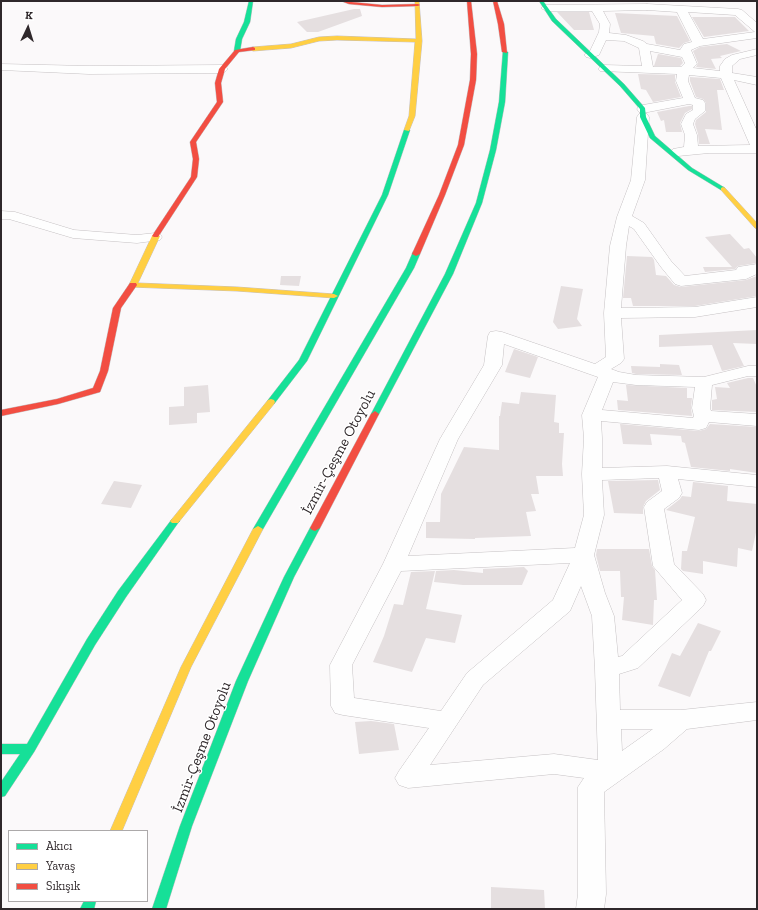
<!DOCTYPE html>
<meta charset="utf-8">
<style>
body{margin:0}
#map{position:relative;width:758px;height:910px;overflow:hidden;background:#fbf9fa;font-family:"Zilla Slab",serif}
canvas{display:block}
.frame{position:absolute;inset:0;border:2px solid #2f282b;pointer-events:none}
.legend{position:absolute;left:8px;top:830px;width:140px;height:72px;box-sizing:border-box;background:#fff;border:1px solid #aca9aa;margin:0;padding:5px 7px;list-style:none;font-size:12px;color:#2f282b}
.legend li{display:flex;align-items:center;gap:8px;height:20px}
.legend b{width:20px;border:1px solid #aca9aa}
.north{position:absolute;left:8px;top:8px;width:40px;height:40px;-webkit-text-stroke:3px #fff;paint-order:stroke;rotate:4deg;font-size:11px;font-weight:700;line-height:16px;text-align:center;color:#2f282b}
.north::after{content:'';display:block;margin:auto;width:14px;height:18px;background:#2f282b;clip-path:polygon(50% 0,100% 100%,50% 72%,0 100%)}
</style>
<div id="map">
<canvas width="758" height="910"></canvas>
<div class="frame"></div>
<ul class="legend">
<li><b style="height:5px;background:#16e098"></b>Akıcı</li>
<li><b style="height:5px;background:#ffcf43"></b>Yavaş</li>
<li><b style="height:5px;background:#f24e42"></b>Sıkışık</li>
</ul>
<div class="north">K</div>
</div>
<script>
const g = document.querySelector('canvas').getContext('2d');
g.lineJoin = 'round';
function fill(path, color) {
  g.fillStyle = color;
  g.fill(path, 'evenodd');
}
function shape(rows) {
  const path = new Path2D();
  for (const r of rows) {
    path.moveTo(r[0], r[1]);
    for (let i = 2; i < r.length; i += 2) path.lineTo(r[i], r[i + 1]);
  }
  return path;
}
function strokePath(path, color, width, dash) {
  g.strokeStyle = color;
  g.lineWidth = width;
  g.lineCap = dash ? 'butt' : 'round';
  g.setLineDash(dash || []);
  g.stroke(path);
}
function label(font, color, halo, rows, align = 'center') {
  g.font = font + ' "Zilla Slab",serif';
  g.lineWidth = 3;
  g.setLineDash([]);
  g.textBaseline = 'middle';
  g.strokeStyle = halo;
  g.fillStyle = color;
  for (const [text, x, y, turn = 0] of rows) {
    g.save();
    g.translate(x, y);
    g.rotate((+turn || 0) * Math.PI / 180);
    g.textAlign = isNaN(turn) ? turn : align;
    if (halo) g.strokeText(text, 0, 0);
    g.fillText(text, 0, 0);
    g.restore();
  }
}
fill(shape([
 [354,9,360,9,362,16,318,32,307,32,297,22],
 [557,12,589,12,594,30,574,30],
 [615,13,677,16,690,41,684,43,679,48,656,44,654,36,621,33],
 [692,17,735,17,749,31,704,37],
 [727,44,741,51,720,56,722,58,711,59,716,69,696,67,698,63,693,51,700,47],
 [658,54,681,58,683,63,680,66,654,66],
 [638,74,675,75,675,82,681,97,653,102,646,90,641,89],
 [690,77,720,79,724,90,717,90,722,130,705,129,710,144,699,144,698,134,695,124,696,120,706,112,706,103,703,99,696,97,690,81],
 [689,106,692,106,692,109,685,113,680,123,682,132,666,132,664,120,661,121,657,112],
 [730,234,744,249,749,248,757,258,757,263,738,266,735,269,705,272,703,267,732,267,705,237],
 [627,256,652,257,654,260,656,275,666,276,674,285,681,287,746,280,757,276,757,296,695,306,633,306,631,298,623,298],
 [281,276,301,276,299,286,280,285],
 [561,286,583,289,577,319,582,326,558,329,553,322],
 [757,330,757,344,733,343,744,366,722,371,712,345,659,347,659,335],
 [514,349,538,357,530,378,505,372],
 [660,364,679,365,682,375,636,374,632,373,631,366,660,367],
 [748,378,753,378,757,387,757,412,712,410,712,400,717,399,715,387,730,388,727,383],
 [208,385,210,412,197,413,197,423,169,425,169,407,184,406,184,387],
 [626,385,687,388,687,398,692,398,691,408,692,416,618,410,617,400,628,401],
 [521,392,556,395,554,422,559,423,559,433,564,433,562,464,563,476,536,476,539,494,531,494,536,511,526,512,531,536,475,538,475,539,426,538,426,522,440,522,441,494,464,447,499,450,499,416,500,416,502,402,519,404],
 [620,424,699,431,706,429,710,424,757,427,757,473,730,469,730,471,691,467,685,443,682,442,681,436,650,434,652,445,623,444],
 [658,480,660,490,646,501,643,507,643,514,614,513,608,481],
 [114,481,142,485,131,508,101,504],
 [693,482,728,486,727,501,757,504,757,528,752,551,738,548,737,567,703,561,703,574,683,571,681,569,682,551,687,551,695,517,666,510,680,499,682,496,691,497],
 [597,549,649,549,652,566,655,570,657,600,654,600,653,625,622,620,624,597,621,597,620,571,600,571,596,555],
 [524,567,528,571,522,585,463,585,434,582,436,571,454,570,483,573,483,569],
 [435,571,426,609,462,615,455,643,426,638,412,672,373,662,384,636,394,604,403,605,411,572],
 [698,623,721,631,711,651,709,651,690,697,658,686,672,653,680,656],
 [371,721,394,724,399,750,359,754,355,722],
 [491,887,544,890,545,909,491,909]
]), '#e5dfe0');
const street = shape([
 [647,4,738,9,742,10,757,23,757,38,700,46,691,50,697,64,693,68,720,71,720,66,725,59,732,55,757,49,757,55,740,59,732,66,732,73,757,77,757,85,734,80,757,131,757,153,709,153,678,156,673,155,671,152,673,149,684,147,685,135,681,124,686,114,693,110,693,105,689,104,643,113,639,112,637,109,639,106,643,105,683,98,676,81,677,74,600,71,598,69,600,67,604,65,642,66,639,48,624,41,606,40,599,55,590,58,586,57,584,55,590,51,599,32,600,24,592,11,546,11,541,8,546,5,647,4],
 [647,10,677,12,692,42,684,44,680,50,647,44,643,41,626,35,609,33,610,24,603,11,647,10],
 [688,12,735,15,755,32,703,39,688,12],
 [650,51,682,57,685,63,681,67,653,67,650,51],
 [689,75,721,78,750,145,698,146,697,135,693,124,695,119,705,111,705,103,703,100,695,98,688,81,689,75],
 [1,64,89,66,222,65,226,67,228,69,226,71,222,73,89,74,1,70,1,64],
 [643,113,647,114,649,117,645,180,632,216,644,223,671,261,685,276,736,270,738,267,757,264,757,274,746,279,681,286,675,284,661,267,634,229,629,226,626,246,621,308,695,307,757,297,757,307,695,317,621,318,624,359,621,363,611,369,619,372,636,375,704,377,748,366,757,366,757,376,748,376,712,385,710,408,711,411,757,414,757,426,709,422,706,428,699,430,601,421,602,438,602,468,667,466,757,475,757,487,678,479,682,493,679,498,664,509,674,564,703,594,706,600,703,606,638,668,619,674,620,710,681,710,757,702,757,720,687,729,664,749,604,792,606,894,604,909,576,909,578,894,578,787,584,778,554,774,408,788,399,785,395,778,399,771,429,728,343,715,335,713,331,706,330,665,383,564,440,439,484,365,488,336,490,332,496,331,502,332,595,364,606,357,604,313,610,246,617,217,631,180,637,117,639,114,643,113],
 [504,344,598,377,582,415,584,438,582,474,584,515,575,548,408,556,458,439,502,365,504,344],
 [613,382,636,385,695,387,692,408,694,416,693,418,602,410,613,382],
 [659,478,662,491,647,502,644,507,653,566,682,600,622,656,618,657,614,616,605,593,594,555,604,515,602,480,659,478],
 [570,563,553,600,467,673,441,711,354,698,352,665,401,571,570,563],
 [581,586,592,616,595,669,598,760,554,754,430,765,483,685,570,611,581,586],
 [621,729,653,729,622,751,621,729],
 [1,211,15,212,74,230,137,235,155,233,160,234,162,237,160,240,137,243,73,238,9,219,1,219,1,211]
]);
const fast = shape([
 [249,1,253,1,250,22,242,39,240,51,237,53,234,51,236,39,244,22,249,1],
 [539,1,543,1,556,19,624,84,645,108,646,117,655,136,692,168,725,188,725,190,721,190,688,170,650,138,640,117,640,109,620,86,552,21,539,1],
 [503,51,508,52,505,102,496,150,482,203,453,274,379,414,375,417,372,416,371,414,445,274,476,203,490,150,499,102,503,51],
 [407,128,410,130,388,195,307,361,274,404,268,404,267,402,268,400,299,360,382,195,404,130,407,128],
 [413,252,416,252,420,254,414,268,263,529,261,531,255,531,253,529,406,268,413,252],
 [175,518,178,519,180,521,178,523,126,597,95,645,34,752,5,796,1,797,1,782,20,754,1,754,1,744,27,744,87,639,118,591,172,519,175,518],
 [315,525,320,528,294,577,248,681,192,826,166,909,152,909,180,826,236,681,284,577,310,528,315,525],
 [84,901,96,901,94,909,80,909,84,901]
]);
const slow = shape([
 [415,1,419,1,422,41,415,116,409,131,404,130,409,116,415,42,337,40,319,41,291,48,253,51,250,49,253,47,291,44,319,37,337,36,416,39,415,1],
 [723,187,725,188,757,223,757,229,755,228,721,190,721,188,723,187],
 [156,234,160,236,138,283,237,287,334,294,338,296,334,298,237,291,130,287,129,285,152,236,156,234],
 [271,399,274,400,275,402,274,404,178,523,172,523,170,521,172,519,268,400,271,399],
 [258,526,263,529,191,667,122,831,110,831,181,667,253,529,258,526]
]);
const jam = shape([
 [341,1,382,5,418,4,420,5,418,6,382,7,349,4,341,1],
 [467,1,471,1,477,54,476,80,464,145,445,195,420,254,416,256,412,254,439,195,458,145,470,80,471,54,467,1],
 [493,1,497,1,504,24,507,53,502,52,498,24,493,1],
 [253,47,255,48,255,50,239,52,225,69,221,83,223,102,196,142,199,159,197,177,158,237,154,237,152,236,191,177,193,159,190,142,217,102,215,83,219,69,235,50,253,47],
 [130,283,136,283,137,285,121,308,108,371,100,392,58,404,1,416,1,410,57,399,93,388,100,371,113,308,130,283],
 [375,411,379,414,320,528,315,531,312,530,310,528,371,414,375,411]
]);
strokePath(street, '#c5c1c3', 1);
strokePath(fast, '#c5c1c3', 1);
strokePath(slow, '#c5c1c3', 1);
strokePath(jam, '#c5c1c3', 1);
fill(street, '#fefefe');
fill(fast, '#16e098');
fill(slow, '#ffcf43');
fill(jam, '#f24e42');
label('15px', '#2f282b', '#fff', [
 ["İzmir-Çeşme Otoyolu",339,452,-62],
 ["İzmir-Çeşme Otoyolu",202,747,-69]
]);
</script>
